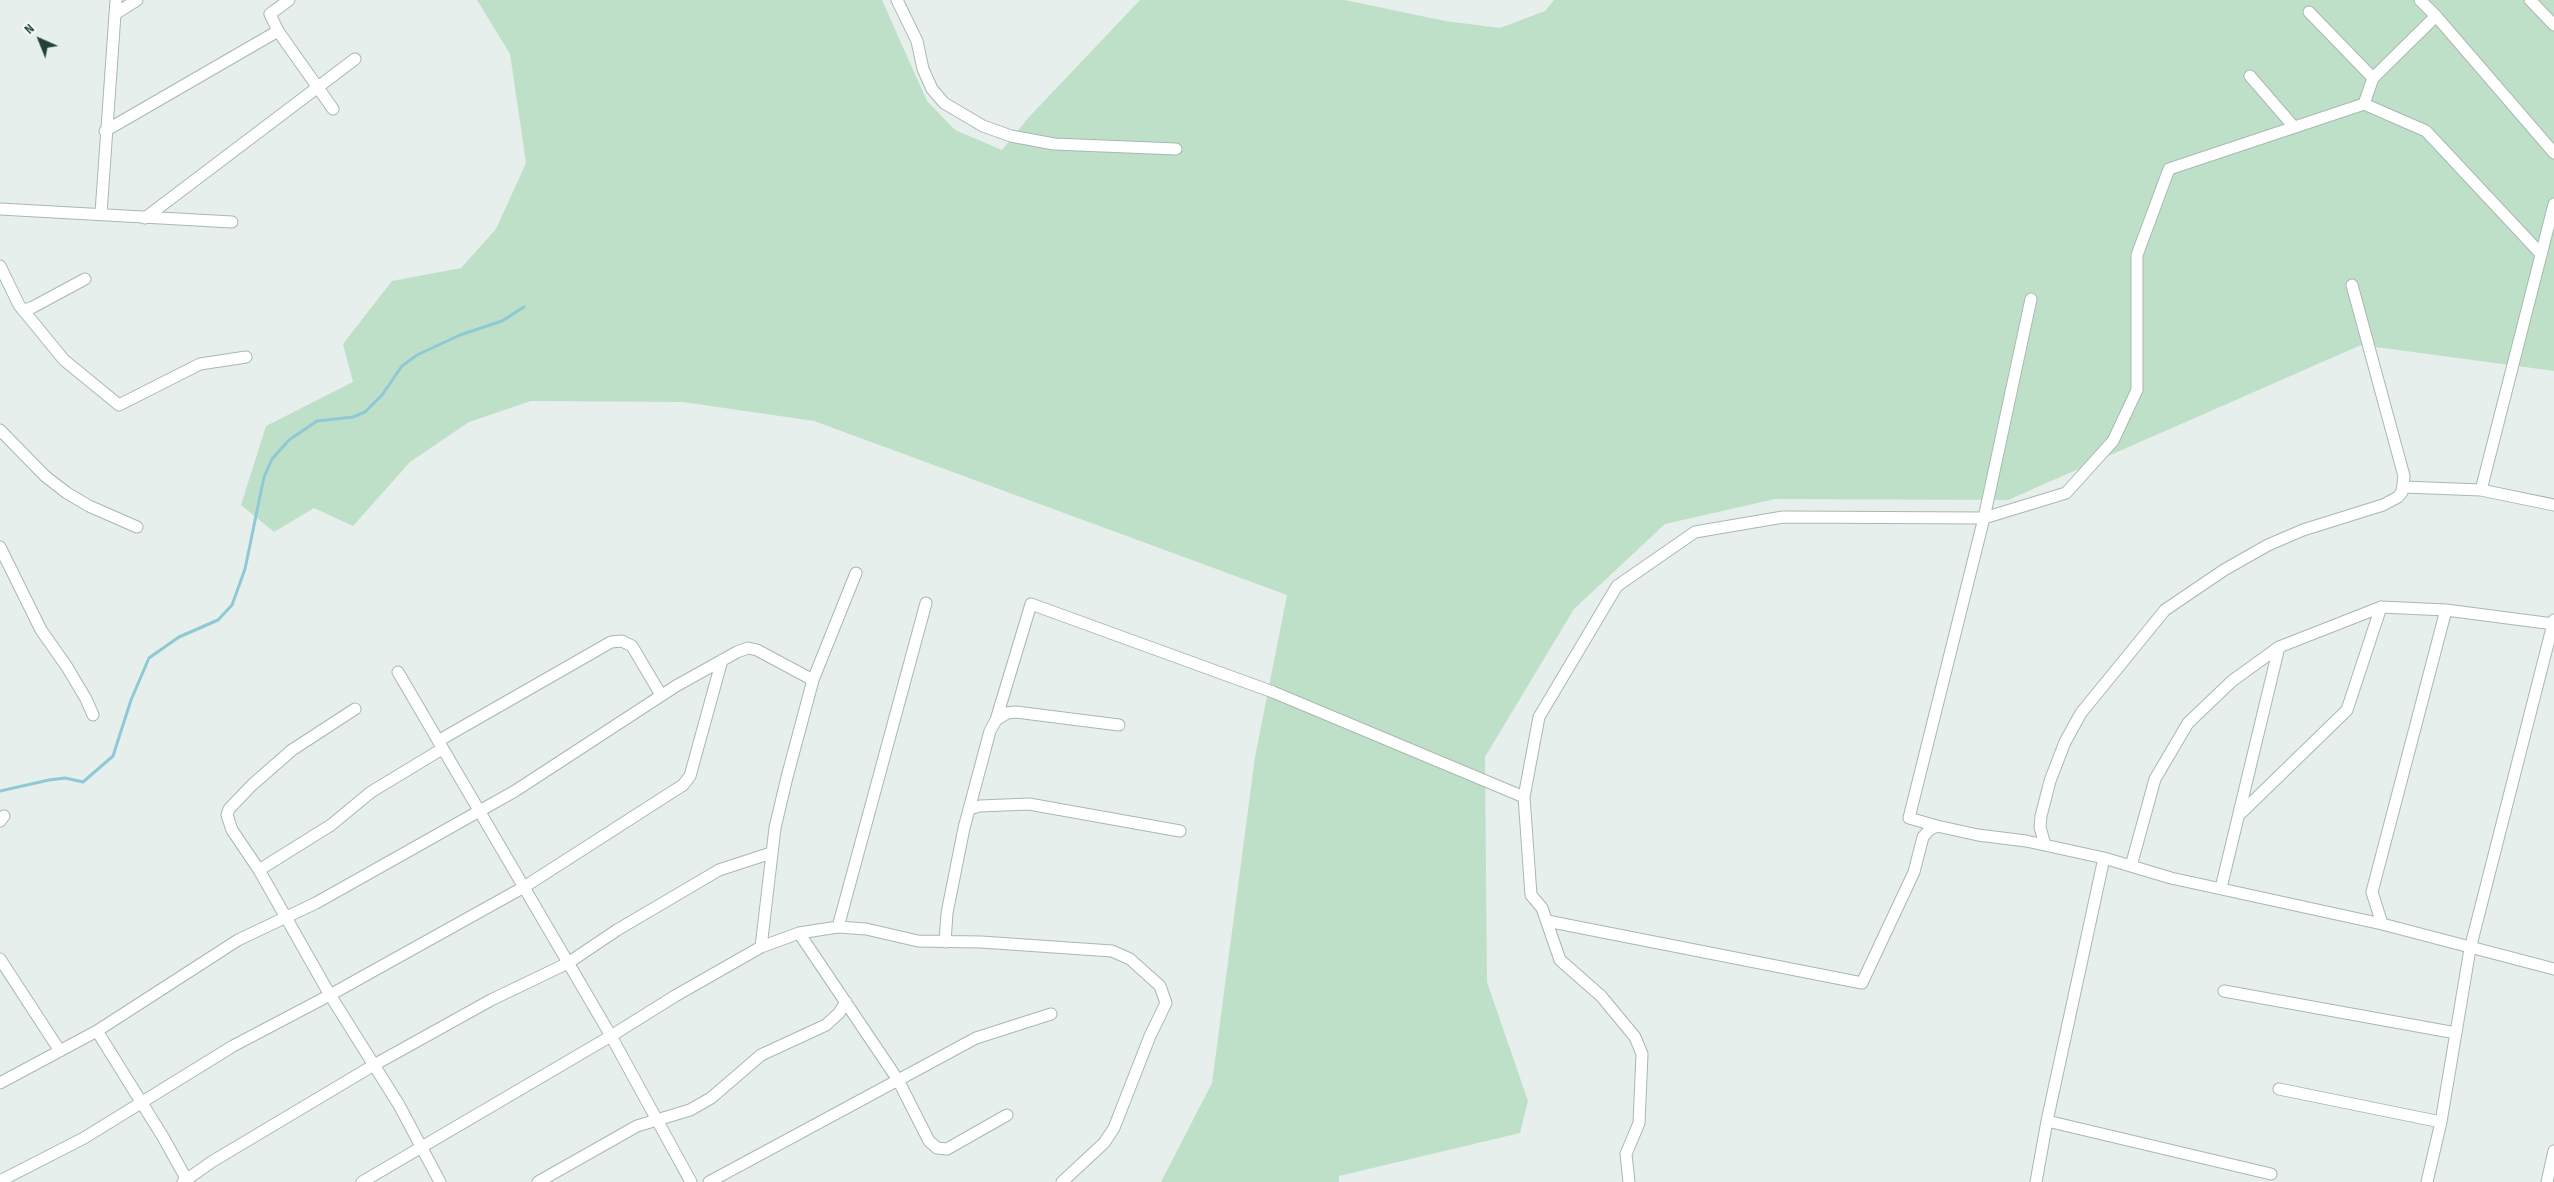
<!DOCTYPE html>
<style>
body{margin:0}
#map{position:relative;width:2554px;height:1182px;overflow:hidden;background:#e6efeb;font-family:"Sofia Sans Condensed",sans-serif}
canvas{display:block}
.north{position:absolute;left:15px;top:15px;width:50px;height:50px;-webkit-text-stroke:4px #f7fbf9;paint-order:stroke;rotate:316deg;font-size:14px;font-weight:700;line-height:20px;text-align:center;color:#24423a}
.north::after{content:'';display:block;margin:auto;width:18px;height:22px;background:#24423a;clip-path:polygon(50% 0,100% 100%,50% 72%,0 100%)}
</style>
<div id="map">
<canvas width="2554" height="1182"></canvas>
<div class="north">N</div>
</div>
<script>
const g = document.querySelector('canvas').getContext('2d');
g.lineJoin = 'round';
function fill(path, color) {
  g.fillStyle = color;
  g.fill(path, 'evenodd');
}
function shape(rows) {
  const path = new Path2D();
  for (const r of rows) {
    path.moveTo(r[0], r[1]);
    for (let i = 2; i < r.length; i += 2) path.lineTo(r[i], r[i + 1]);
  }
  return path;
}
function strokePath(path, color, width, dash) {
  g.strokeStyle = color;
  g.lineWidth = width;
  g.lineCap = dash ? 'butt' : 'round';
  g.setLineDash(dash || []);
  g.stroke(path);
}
fill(shape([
 [477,0,882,0,927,101,955,130,1002,150,1029,117,1140,0,1345,0,1445,21,1500,28,1545,11,1554,0,2554,0,2554,371,2361,345,2008,500,1775,499,1665,524,1574,609,1485,757,1487,982,1528,1101,1520,1133,1339,1176,1339,1182,1161,1182,1212,1083,1255,757,1287,595,814,421,683,402,531,401,469,422,410,462,353,526,314,508,274,532,241,505,266,426,353,382,343,344,392,281,461,268,496,229,526,163,510,54]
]), '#bfe0c8');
strokePath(shape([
 [0,791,49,780,65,778,83,782,113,756,131,700,149,658,179,637,218,620,232,605,245,569,264,477,272,459,289,440,317,421,353,417,365,412,382,395,402,366,417,355,460,335,502,321,524,307]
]), '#8ec9d4', 3);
const street = shape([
 [897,0,917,41,923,69,932,89,944,103,983,126,1011,136,1054,144,1176,149],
 [2420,0,2436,16],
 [2530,0,2554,25],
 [2309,12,2373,78,2364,104],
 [115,14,137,0],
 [278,31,333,109],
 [2250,76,2294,127],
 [2373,78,2436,16,2554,153],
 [105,131,278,31,270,14,289,0],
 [0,209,232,222],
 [101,213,116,0],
 [145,218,355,59],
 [0,266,19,305,64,360,119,405,200,364,246,357],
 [22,309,25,310,33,307,85,279],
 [0,430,45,476,67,493,89,506,137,527],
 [2404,487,2481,490,2554,505],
 [2481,490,2554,204],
 [0,547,41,630,67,667,86,699,93,715],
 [398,672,611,1036,691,1182],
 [355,709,292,750,252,785,229,809,227,815,232,830,259,870,330,995,399,1105,440,1182],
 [996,720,1007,713,1016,712,1119,725],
 [438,741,611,642,622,641,632,646,661,695],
 [1524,797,1539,717,1617,586,1695,532,1783,517,1984,518,2066,493,2113,441,2137,390,2137,255,2169,169,2364,104,2426,131,2541,254],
 [969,809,980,806,1029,804,1180,831],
 [2239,815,2347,710,2381,607],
 [0,821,4,816],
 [1937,826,1909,818,1984,518,2031,299],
 [2045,845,2040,827,2041,816,2050,781,2065,742,2081,713,2165,610,2224,570,2268,545,2303,530,2383,505,2398,497,2402,492,2404,476,2352,285],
 [2131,866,2155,779,2188,723,2232,681,2279,647,2381,607,2446,610,2554,624],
 [259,870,331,825,371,792,442,749],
 [2221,888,2279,647],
 [1547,921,1862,983,1914,872,1923,837,1929,830,1937,826,1978,835,2026,841,2104,858,2171,878,2382,924,2554,969],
 [2382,924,2372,892,2446,610],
 [838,927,926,603],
 [799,933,898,1080,929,1141,937,1148,947,1149,1007,1115],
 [945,942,947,913,964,828,990,731,996,720,1031,604,1273,692,1524,797,1531,895,1542,908,1560,960,1601,996,1635,1037,1642,1054,1639,1123,1626,1154,1629,1182],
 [761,947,775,828,787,777,813,680,856,573],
 [0,959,60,1051],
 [2224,991,2456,1033],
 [97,1031,163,1137,188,1182],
 [0,1083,97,1031,238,940,316,903,515,791,676,686,737,652,748,648,757,650,813,680],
 [2279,1089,2441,1122],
 [2047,1121,2271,1174],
 [0,1181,84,1138,233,1046,330,995,524,887,683,785,690,776,722,660],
 [183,1182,213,1161,374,1065,491,1000,568,963,617,930,719,870,771,853],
 [362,1182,611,1036,675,996,761,947,799,933,838,927,866,929,918,941,981,942,1112,951,1130,959,1160,986,1166,1003,1150,1036,1114,1128,1104,1143,1062,1182],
 [538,1182,637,1126,690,1110,711,1098,761,1055,826,1025,839,1013,846,1002],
 [709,1182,976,1038,1051,1014],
 [2036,1182,2047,1121,2104,858],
 [2427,1182,2441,1122,2470,949,2554,620],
 [2547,1182,2554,1151]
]);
strokePath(street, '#a8b8b2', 13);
strokePath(street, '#fff', 11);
</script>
